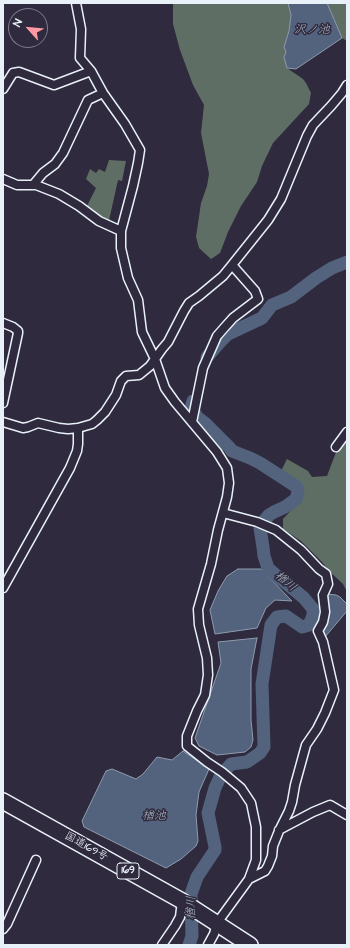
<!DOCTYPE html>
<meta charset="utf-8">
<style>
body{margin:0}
#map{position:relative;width:350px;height:948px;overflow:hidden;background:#2f2a3d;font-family:"Architects Daughter",sans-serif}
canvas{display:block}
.frame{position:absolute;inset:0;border:4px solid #e8f1f8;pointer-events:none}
.north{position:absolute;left:8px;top:8px;width:40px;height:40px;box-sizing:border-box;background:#2f2a3d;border:1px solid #797a88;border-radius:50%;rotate:297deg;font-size:11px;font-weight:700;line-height:16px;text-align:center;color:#e8f1f8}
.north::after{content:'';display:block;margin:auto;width:14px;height:18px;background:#ff9aa2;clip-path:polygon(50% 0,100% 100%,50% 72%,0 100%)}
</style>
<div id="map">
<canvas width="350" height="948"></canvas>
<div class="frame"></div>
<div class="north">N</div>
</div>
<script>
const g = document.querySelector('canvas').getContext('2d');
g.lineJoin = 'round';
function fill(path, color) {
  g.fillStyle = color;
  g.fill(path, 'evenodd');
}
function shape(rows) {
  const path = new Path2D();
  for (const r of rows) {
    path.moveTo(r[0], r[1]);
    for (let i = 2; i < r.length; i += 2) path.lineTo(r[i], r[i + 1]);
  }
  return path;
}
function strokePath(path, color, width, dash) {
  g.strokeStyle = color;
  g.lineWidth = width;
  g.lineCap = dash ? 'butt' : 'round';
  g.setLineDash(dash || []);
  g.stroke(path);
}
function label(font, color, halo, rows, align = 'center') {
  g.font = font + ' "Architects Daughter","Klee One",sans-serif';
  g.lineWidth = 3;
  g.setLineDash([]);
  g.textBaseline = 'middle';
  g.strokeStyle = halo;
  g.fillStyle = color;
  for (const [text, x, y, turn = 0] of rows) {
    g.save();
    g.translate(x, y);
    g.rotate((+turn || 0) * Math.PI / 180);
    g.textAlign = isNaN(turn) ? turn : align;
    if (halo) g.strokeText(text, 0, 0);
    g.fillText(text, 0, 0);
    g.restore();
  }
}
fill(shape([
 [173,3,288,3,291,15,289,31,284,47,286,52,284,57,287,68,303,79,306,83,311,93,309,104,273,143,262,166,257,182,241,206,228,232,220,253,211,259,199,248,196,237,201,203,207,186,209,174,201,133,204,105,193,85,180,50,173,24],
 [327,3,347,3,347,41,342,38],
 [109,160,126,161,122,181,118,180,108,225,85,210,96,188,86,179,90,169,96,173,99,169,105,172],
 [347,435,347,592,343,584,329,571,322,562,301,541,283,529,283,519,301,500,299,482,281,471,287,459,308,471,312,477,327,476,338,447]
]), '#5f6e65');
const water = shape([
 [288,3,327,3,342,38,296,69,287,68,284,57,286,52,284,47,289,31,291,15,288,3],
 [238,569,261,569,292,601,275,600,266,608,257,628,215,634,210,610,218,591,227,576,238,569],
 [327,594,336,595,340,597,347,604,347,611,325,637,323,634,323,631,327,625,328,618,327,594],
 [257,638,251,669,251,720,253,740,251,747,245,752,217,755,199,746,195,738,221,663,218,642,257,638],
 [183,751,209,769,199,792,196,815,198,841,196,846,181,859,166,868,84,827,82,821,106,771,112,769,136,779,143,774,157,757,172,760,183,751]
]);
fill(water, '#53637d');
strokePath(water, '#8f9cae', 1);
strokePath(shape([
 [207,357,220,342,228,334,262,318,272,305,291,297,316,278,332,268,347,262],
 [189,945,192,936,191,894,197,877,215,850,215,847,208,813,215,788,221,775,231,764,247,762,260,753,264,747,262,684,271,625,277,617,286,616,302,627,309,625,313,616,313,609,304,598,287,584,279,578,268,568,264,556,263,547,260,528,264,521,269,515,274,512,285,507,296,499,298,492,297,487,260,463,250,458,232,451,229,447,206,424,198,418,191,408,193,401]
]), '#53637d', 13);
const street = shape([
 [76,3,81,29,80,58,91,71,103,93,125,124,140,150,138,163,133,186,121,231,121,248,128,278,138,300,142,332,155,359,165,388,175,402,217,452,227,468,229,483,227,497,218,530,211,564,198,609,199,625,207,658,208,675,205,695,197,711,187,736,187,746,207,762,222,772,241,788,251,803,256,827,256,860,249,879,217,923,214,934,208,945],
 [3,89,13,73,19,72,54,85,91,71],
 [3,179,17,185,36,185,59,194,79,206,99,221,121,231],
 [33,185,43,173,55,164,63,153,88,100,103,93],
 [3,323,13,327,18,331,18,333,3,403],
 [3,422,23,428,28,427,38,423,59,428,68,429,78,428,92,424,97,420,105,412,116,395,121,381,126,376,139,375,150,366,162,349,168,342,184,311,189,303,199,296,223,276,232,265],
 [192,422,203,368,217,336,224,328,233,318,258,299,255,291,232,265,268,220,281,199,307,136,313,125,331,106,342,93,347,85],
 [336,447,347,432],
 [223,513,257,522,276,530,301,550,319,569,326,574,328,584,323,595,325,612,323,622,318,631,323,642,334,690,325,713,317,729,306,745,295,785,292,802,289,811,279,831,273,846,272,856,268,866,265,871,249,879],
 [3,588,70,468,77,451,78,444,78,428],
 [279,830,313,812,330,805,347,815],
 [3,929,7,924,36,860],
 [162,945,175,926,180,917,182,901]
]);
const highway = shape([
 [3,801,182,901,250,945]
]);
strokePath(street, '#e8f1f8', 11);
strokePath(highway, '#e8f1f8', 18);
strokePath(street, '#2f2a3d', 8);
strokePath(highway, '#2f2a3d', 15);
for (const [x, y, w] of [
 [128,871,22]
]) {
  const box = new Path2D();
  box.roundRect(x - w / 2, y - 8, w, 16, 3);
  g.fillStyle = '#2f2a3d';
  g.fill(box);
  strokePath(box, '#e8f1f8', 1);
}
label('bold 10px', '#e8f1f8', null, [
 ["169",128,871]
]);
label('11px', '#e8f1f8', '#2f2a3d', [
 ["国道169号",86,847,29]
]);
label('italic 12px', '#acb8c7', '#2f2a3d', [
 ["沢ノ池",312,30],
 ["楢川",285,582,40],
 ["楢池",154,816],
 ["楢川",192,908,-89]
]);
</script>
